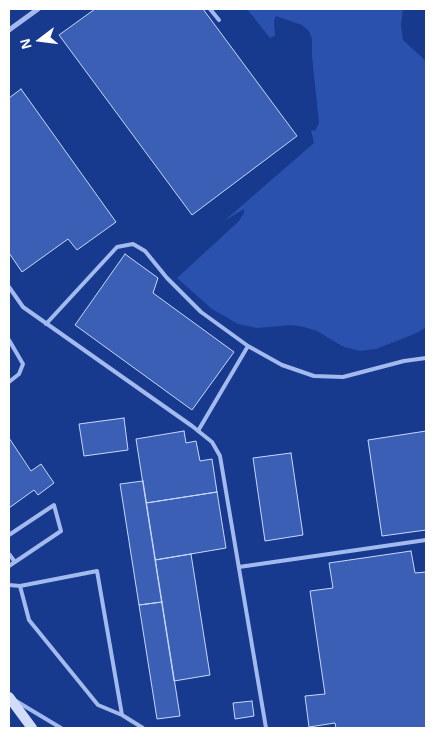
<!DOCTYPE html>
<style>
body{margin:0}
#map{position:relative;width:435px;height:737px;overflow:hidden;background:#17398e;font-family:Arial,sans-serif}
canvas{display:block}
.frame{position:absolute;inset:0;border:10px solid #fff;pointer-events:none}
.north{position:absolute;left:15px;top:15px;width:50px;height:50px;-webkit-text-stroke:4px #17398e;paint-order:stroke;rotate:255deg;font-size:14px;font-weight:700;line-height:20px;text-align:center;color:#fff}
.north::after{content:'';display:block;margin:auto;width:18px;height:22px;background:#fff;clip-path:polygon(50% 0,100% 100%,50% 72%,0 100%)}
</style>
<div id="map">
<canvas width="435" height="737"></canvas>
<div class="frame"></div>
<div class="north">N</div>
</div>
<script>
const g = document.querySelector('canvas').getContext('2d');
g.lineJoin = 'round';
function fill(path, color) {
  g.fillStyle = color;
  g.fill(path, 'evenodd');
}
function shape(rows) {
  const path = new Path2D();
  for (const r of rows) {
    path.moveTo(r[0], r[1]);
    for (let i = 2; i < r.length; i += 2) path.lineTo(r[i], r[i + 1]);
  }
  return path;
}
function strokePath(path, color, width, dash) {
  g.strokeStyle = color;
  g.lineWidth = width;
  g.lineCap = dash ? 'butt' : 'round';
  g.setLineDash(dash || []);
  g.stroke(path);
}
fill(shape([
 [247,9,403,9,401,25,403,40,426,61,426,327,417,333,376,349,359,351,342,346,317,331,304,327,291,325,257,328,238,324,212,309,177,278,239,221,244,213,244,209,224,221,314,143,311,130,315,131,319,123,312,56,312,39,309,31,302,25,276,16,274,21,275,36,270,38]
]), '#2951ad');
const building = shape([
 [95,9,203,9,297,136,192,215,59,35,95,9],
 [21,89,116,222,77,250,68,239,22,272,9,253,9,98,21,89],
 [125,254,158,278,153,293,234,352,192,410,75,325,125,254],
 [124,418,128,450,84,456,79,424,124,418],
 [184,431,186,443,196,441,200,461,212,459,217,492,146,503,136,439,184,431],
 [426,431,426,530,382,536,368,440,426,431],
 [9,438,31,471,41,464,54,483,38,495,34,490,9,508,9,438],
 [291,453,303,535,265,541,253,458,291,453],
 [143,481,162,602,139,605,120,484,143,481],
 [217,492,226,548,155,560,146,503,217,492],
 [411,551,415,573,426,572,426,728,336,728,335,723,309,727,305,696,325,694,310,591,333,588,329,563,411,551],
 [191,554,210,675,174,681,155,560,191,554],
 [162,602,180,716,157,719,139,605,162,602],
 [252,701,254,716,235,719,233,703,252,701]
]);
fill(building, '#3b5fb5');
strokePath(building, '#c9d8fb', 1);
strokePath(shape([
 [210,9,219,20],
 [9,287,23,307,192,426,212,442,220,456,266,728],
 [46,324,117,247,133,244,145,251,167,278,201,312,248,346,282,365,314,376,343,377,404,361,426,358],
 [9,340,23,364,19,374,9,382],
 [198,431,248,346],
 [9,535,54,505,61,531,9,566],
 [9,554,15,562],
 [239,567,426,540],
 [9,585,20,586,97,571,122,715],
 [20,586,29,620,98,705,122,715,143,728],
 [16,701,61,728]
]), '#a3baef', 4);
strokePath(shape([
 [9,30,38,9]
]), '#a3baef', 5);
strokePath(shape([
 [9,697,32,728]
]), '#d1dcfb', 10);
</script>
